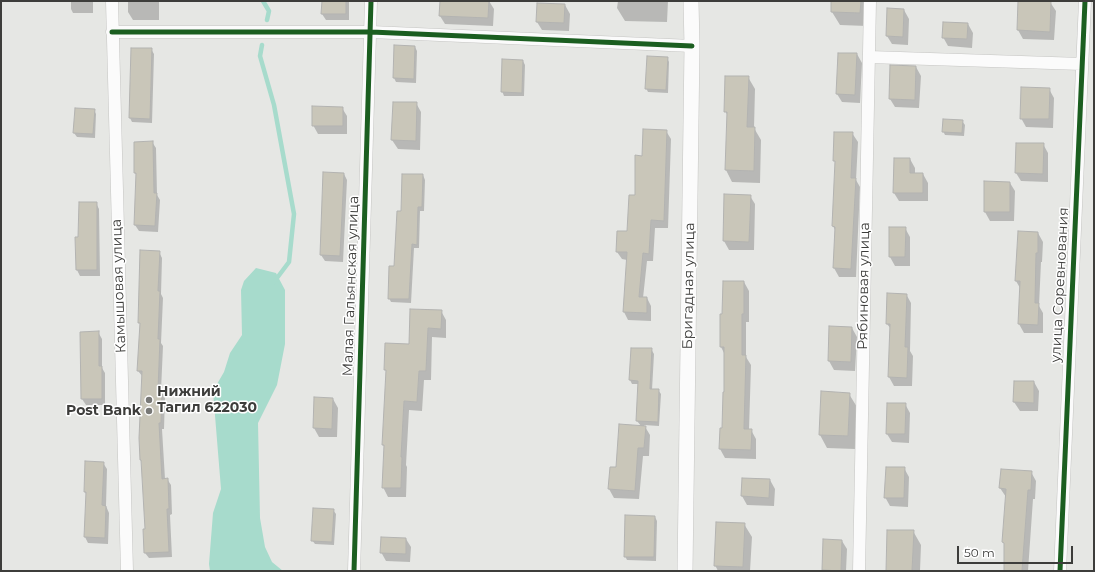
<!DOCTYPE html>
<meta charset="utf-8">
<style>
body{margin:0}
#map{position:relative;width:1095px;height:572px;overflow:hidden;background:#e6e7e4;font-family:Montserrat,sans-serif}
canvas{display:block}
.frame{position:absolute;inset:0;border:2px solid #3d3d3b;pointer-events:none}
.scale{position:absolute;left:957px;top:546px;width:116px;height:18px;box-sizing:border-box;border:2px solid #3d3d3b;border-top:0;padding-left:5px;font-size:12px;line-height:14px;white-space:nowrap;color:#3d3d3b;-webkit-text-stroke:3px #fff;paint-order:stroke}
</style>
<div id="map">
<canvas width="1095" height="572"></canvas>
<div class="frame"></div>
<div class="scale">50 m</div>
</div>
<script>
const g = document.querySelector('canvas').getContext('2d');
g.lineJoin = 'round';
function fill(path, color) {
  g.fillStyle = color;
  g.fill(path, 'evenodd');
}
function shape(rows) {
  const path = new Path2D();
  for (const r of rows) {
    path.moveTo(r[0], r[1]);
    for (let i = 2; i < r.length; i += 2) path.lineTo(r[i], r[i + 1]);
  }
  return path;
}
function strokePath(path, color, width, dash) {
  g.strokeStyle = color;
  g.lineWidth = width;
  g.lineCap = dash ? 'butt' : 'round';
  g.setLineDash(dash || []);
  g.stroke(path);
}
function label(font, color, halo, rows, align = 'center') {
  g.font = font + ' Montserrat,sans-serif';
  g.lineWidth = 3;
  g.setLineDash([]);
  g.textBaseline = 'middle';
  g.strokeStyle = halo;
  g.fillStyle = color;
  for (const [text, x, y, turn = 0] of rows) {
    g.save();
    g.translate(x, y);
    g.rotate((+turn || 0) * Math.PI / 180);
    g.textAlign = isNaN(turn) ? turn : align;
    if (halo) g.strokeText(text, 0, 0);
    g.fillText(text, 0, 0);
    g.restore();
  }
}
fill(shape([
 [256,268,276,273,285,290,285,344,277,385,258,423,260,518,265,547,272,562,283,571,210,571,209,564,213,513,221,489,213,391,224,372,230,353,242,335,241,290,244,281]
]), '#a7dbcc');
fill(shape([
 [71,1,93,1,93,13,73,13,71,9],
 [128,1,159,1,159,20,133,20,128,12],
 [323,1,349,1,349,20,326,20,322,14],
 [441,1,489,1,494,9,493,26,445,24,440,16],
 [618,1,668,1,667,22,625,21,617,8],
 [832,1,868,1,867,26,840,25,832,12],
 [1019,1,1050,2,1056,11,1054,40,1023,39,1018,30],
 [565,5,570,14,569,31,542,30,537,22],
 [904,10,909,19,908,45,892,44,887,36],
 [968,24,973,33,972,48,948,46,943,37],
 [415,47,417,51,416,83,396,82,394,78],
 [132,49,151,49,154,54,152,123,132,122,130,118],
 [857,54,862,63,860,103,842,102,837,94],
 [667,58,669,62,668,93,648,92,646,88],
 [523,61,525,65,524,96,504,96,502,91],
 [916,67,921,76,919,108,895,107,890,99],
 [748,77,755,89,754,128,761,140,760,183,732,182,726,170,728,116,725,111],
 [1049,89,1054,98,1053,128,1026,127,1021,118],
 [394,103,416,103,421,112,420,150,398,149,392,140],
 [342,108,347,116,347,134,318,134,313,125],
 [94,110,96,114,95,138,77,137,74,133],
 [962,121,965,125,964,136,945,135,943,131],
 [666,131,671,139,668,228,655,228,653,261,647,261,643,298,647,298,651,306,651,321,628,320,624,312,627,260,622,259,617,252,628,232,643,157],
 [852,133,858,142,856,180,860,187,856,277,839,277,834,268,835,230,833,226,836,164,834,160],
 [152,142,156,148,157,195,160,200,158,232,139,231,135,225,137,176,135,173],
 [1043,144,1048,153,1048,182,1021,181,1016,173],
 [910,159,915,168,915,174,923,174,928,183,928,201,899,201,894,193],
 [344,174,347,180,343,262,325,261,321,255],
 [423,175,425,180,424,211,420,211,419,248,414,248,411,303,391,302,389,298,395,267,402,212],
 [1010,183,1015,191,1014,221,990,221,985,212],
 [750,196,755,204,754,250,729,250,724,241],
 [96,203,99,209,100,276,80,276,77,270,76,238,79,238],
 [905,228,910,237,910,266,895,266,890,257],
 [1038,233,1043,242,1042,262,1041,262,1039,306,1043,313,1043,333,1024,333,1019,324,1020,288,1016,281],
 [159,252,162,258,161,294,163,298,161,343,163,346,161,391,165,397,164,429,162,429,165,479,167,479,171,485,172,514,170,515,172,557,149,558,145,553,146,529,142,462,141,460,143,377,138,371,141,325,139,322],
 [744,282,749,291,749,322,746,322,746,357,751,365,749,430,751,430,756,439,756,459,725,458,720,449,723,429,725,355,721,347],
 [906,294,911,303,910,351,913,356,912,386,894,386,889,377,891,329,887,324],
 [441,311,446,320,446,338,432,337,431,380,424,380,422,411,409,410,406,465,407,467,406,497,388,497,383,487,385,447,383,445,387,373,385,369,410,345],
 [852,328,857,337,855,371,834,370,829,361],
 [98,332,102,339,102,368,105,373,105,405,86,405,82,399],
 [651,349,654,354,652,390,658,390,661,394,659,426,644,425,650,435,649,456,643,456,639,499,614,498,609,489,617,468,641,426,637,421,639,384,632,384,630,380],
 [1034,382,1039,391,1038,411,1020,411,1014,402],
 [849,394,857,407,855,449,827,448,820,435],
 [333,399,338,408,337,437,319,437,314,428],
 [905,404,910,413,909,443,892,442,887,434],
 [86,462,103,463,107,469,106,506,109,513,108,544,88,543,85,537,87,496,85,492],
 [904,468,909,477,908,507,890,506,885,497],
 [1031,472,1036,481,1035,499,1033,499,1028,571,1005,571,1005,545,1003,542,1006,497,1000,488],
 [770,480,775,489,774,506,747,505,742,496],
 [333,510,336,514,334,545,315,544,312,540],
 [655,517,657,521,656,561,627,560,625,556],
 [744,524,752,537,750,571,718,571,715,565],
 [913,531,921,545,920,571,887,571],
 [406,539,411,547,410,562,386,561,381,552],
 [842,541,847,549,846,571,823,571,823,570]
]), '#0003');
strokePath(shape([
 [263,1,269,11,267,20],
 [262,45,260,56,274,105,294,214,289,262,274,282]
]), '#a7dbcc', 4.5);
const building = shape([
 [322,1,346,1,346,14,321,14,322,1],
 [440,1,489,1,488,18,439,16,440,1],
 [831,1,861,1,860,13,831,12,831,1],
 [1018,1,1051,1,1050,32,1017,30,1018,1],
 [537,3,565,4,564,23,536,22,537,3],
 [887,8,904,9,903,37,886,36,887,8],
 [943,22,968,23,967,39,942,38,943,22],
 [394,45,415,46,414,79,393,78,394,45],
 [131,48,152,48,150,119,129,118,131,48],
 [838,53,857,53,855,95,836,94,838,53],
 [647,56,668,57,666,90,645,89,647,56],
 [502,59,523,60,522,93,501,92,502,59],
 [890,65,916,66,915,100,889,99,890,65],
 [725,76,749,76,747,127,755,127,754,171,725,170,727,112,724,112,725,76],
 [1021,87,1050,88,1049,119,1020,119,1021,87],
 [393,102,417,102,416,141,391,140,393,102],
 [312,106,343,107,343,126,312,126,312,106],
 [75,108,95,109,93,134,73,133,75,108],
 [943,119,963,120,962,133,942,132,943,119],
 [643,129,667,130,664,221,651,220,649,254,643,253,639,297,647,297,647,313,623,312,627,252,616,252,617,231,627,231,629,195,635,195,635,155,642,156,643,129],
 [834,132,853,132,851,178,856,178,851,269,833,268,835,227,832,226,835,161,833,161,834,132],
 [153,141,154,193,157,193,155,226,134,225,136,173,134,173,134,142,153,141],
 [1016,143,1044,143,1043,174,1015,173,1016,143],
 [894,158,910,158,910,173,923,173,923,193,893,193,894,158],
 [323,172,344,173,340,256,320,255,323,172],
 [402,174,423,174,422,207,418,207,417,245,412,244,409,299,388,299,389,266,394,266,397,211,401,211,402,174],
 [984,181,1010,182,1010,212,984,212,984,181],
 [724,194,751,195,749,242,723,241,724,194],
 [79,202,97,202,97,270,76,270,75,237,78,237,79,202],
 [889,227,906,227,905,257,889,257,889,227],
 [1018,231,1038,232,1038,253,1036,253,1035,303,1039,303,1038,325,1018,324,1020,281,1015,281,1018,231],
 [140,250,160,251,158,291,160,291,158,339,160,339,158,390,162,390,161,423,159,423,162,479,168,478,169,509,167,509,169,552,144,553,143,529,145,529,141,460,140,460,139,438,142,371,137,371,140,323,138,323,140,250],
 [723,281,744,281,744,314,742,314,742,355,746,355,744,429,752,429,751,450,719,449,720,428,722,428,723,392,724,392,724,347,720,347,720,314,722,314,723,281],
 [887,293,907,294,905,347,908,347,907,378,888,377,890,324,886,324,887,293],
 [410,309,442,310,441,329,428,328,426,371,419,371,417,402,404,401,401,457,402,457,401,488,382,488,384,445,382,445,386,370,384,370,385,343,409,344,410,309],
 [829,326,852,327,851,362,828,361,829,326],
 [99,331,99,366,102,366,102,399,81,399,80,332,99,331],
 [631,348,652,348,650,389,659,389,658,422,636,421,638,381,629,380,631,348],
 [1014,381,1034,381,1034,403,1013,402,1014,381],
 [821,391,850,393,848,436,819,435,821,391],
 [314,397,333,398,332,429,313,428,314,397],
 [887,403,906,403,905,434,886,434,887,403],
 [619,424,646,426,644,448,638,448,635,491,608,489,610,467,616,467,619,424],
 [85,461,104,462,102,505,106,506,105,538,84,537,86,492,84,492,85,461],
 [886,467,905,467,904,498,884,498,886,467],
 [1001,469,1032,471,1031,490,1028,490,1022,571,1004,571,1004,543,1002,542,1006,489,999,488,1001,469],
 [742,478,770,479,769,498,741,496,742,478],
 [313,508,334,509,332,542,311,541,313,508],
 [625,515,655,516,654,557,624,557,625,515],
 [716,522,745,523,743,567,714,566,716,522],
 [887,530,914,530,912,571,886,571,887,530],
 [381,537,406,538,406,554,380,553,381,537],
 [823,539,842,540,841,571,822,570,823,539]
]);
fill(building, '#c9c6b9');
strokePath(building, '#b3b3b1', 1);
const minor = shape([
 [112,1,127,571],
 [112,32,371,32,692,46],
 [869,57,1082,64],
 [354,571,371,1],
 [859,571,870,1],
 [1060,571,1085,1]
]);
const tertiary = shape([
 [685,571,692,46,691,1]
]);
strokePath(minor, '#c5c5c3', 13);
strokePath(tertiary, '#c5c5c3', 16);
strokePath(minor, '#fbfbfb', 12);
strokePath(tertiary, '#fbfbfb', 15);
strokePath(shape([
 [112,32,371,32,692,46],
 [354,571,371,1],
 [1060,571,1085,1]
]), '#1b5e20', 5);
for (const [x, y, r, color] of [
 [149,400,4,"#787876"],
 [149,411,4,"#787876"]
]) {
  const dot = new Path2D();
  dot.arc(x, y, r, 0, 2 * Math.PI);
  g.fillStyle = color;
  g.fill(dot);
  strokePath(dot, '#fff', 1.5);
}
label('14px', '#3d3d3b', '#fff', [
 ["улица Соревнования",1060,285,-87],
 ["Камышовая улица",119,286,-92],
 ["Малая Гальянская улица",351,286,-88],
 ["Бригадная улица",689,286,-89],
 ["Рябиновая улица",864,286,-89]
]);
label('bold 14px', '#3d3d3b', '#fff', [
 ["Нижний",157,392],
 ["Тагил 622030",157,408],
 ["Post Bank",141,411,"right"]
], 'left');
</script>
